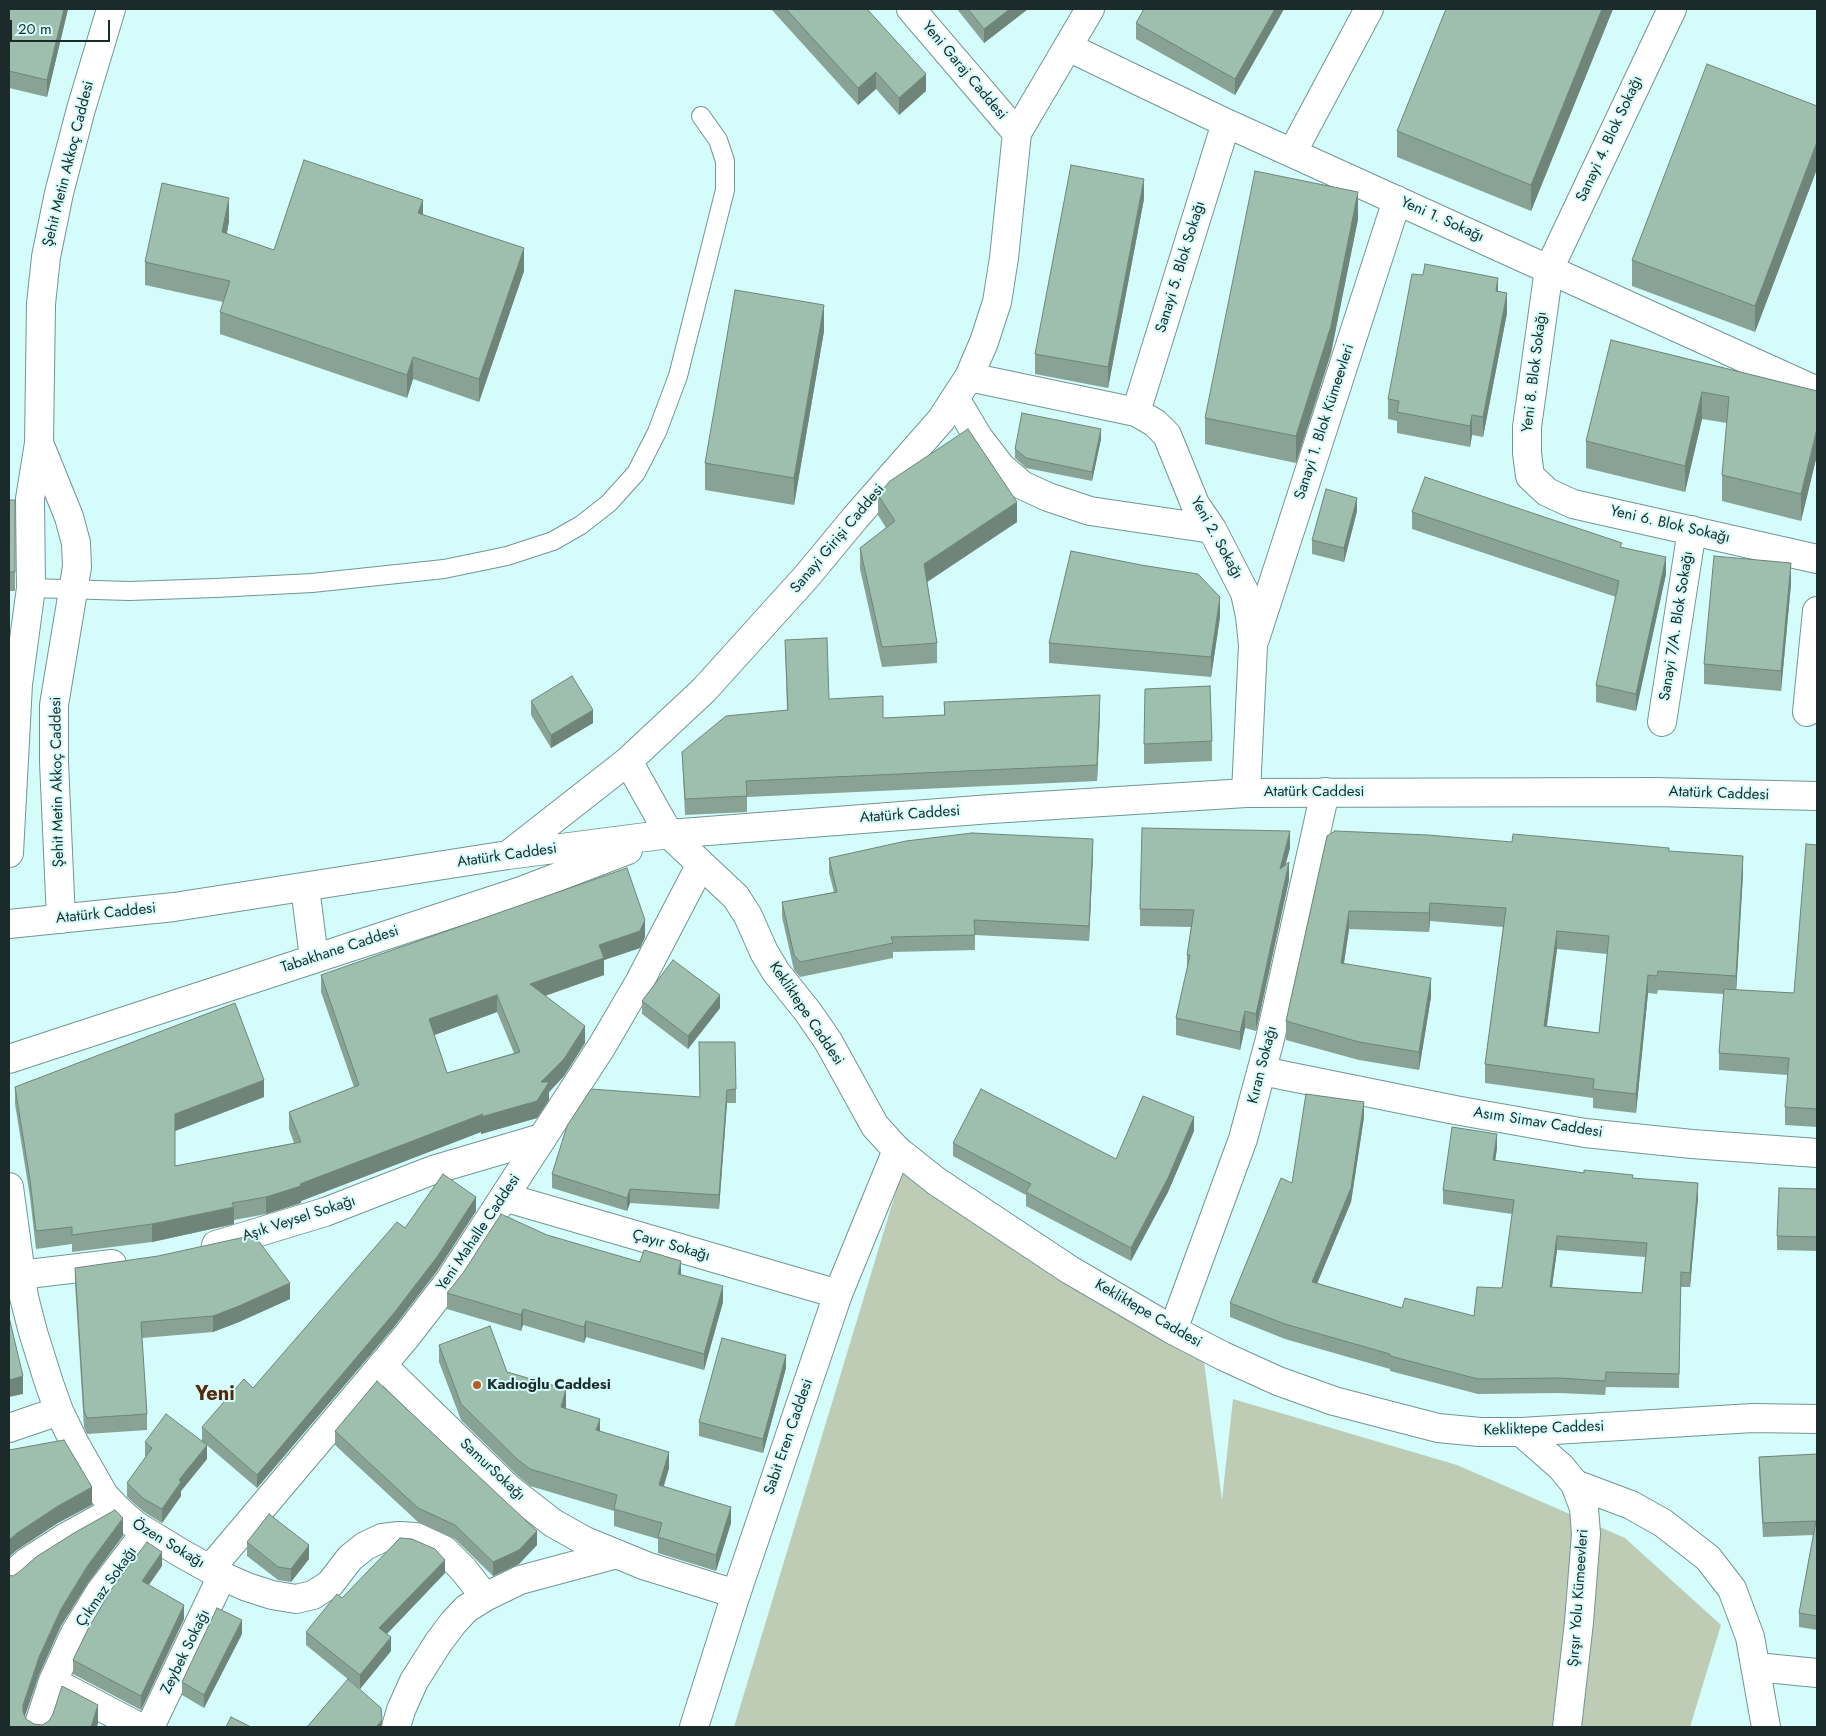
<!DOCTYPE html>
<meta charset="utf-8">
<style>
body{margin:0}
#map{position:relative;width:1826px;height:1736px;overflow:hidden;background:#d4fcfa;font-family:Jost,sans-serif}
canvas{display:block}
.frame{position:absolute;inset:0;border:10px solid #1b2a2a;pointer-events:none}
.scale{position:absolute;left:10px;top:20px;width:100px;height:22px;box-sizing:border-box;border:2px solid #1b2a2a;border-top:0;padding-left:6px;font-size:15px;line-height:18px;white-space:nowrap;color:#1b2a2a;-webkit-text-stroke:4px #d4fcfa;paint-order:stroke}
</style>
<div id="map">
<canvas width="1826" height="1736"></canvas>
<div class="frame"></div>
<div class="scale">20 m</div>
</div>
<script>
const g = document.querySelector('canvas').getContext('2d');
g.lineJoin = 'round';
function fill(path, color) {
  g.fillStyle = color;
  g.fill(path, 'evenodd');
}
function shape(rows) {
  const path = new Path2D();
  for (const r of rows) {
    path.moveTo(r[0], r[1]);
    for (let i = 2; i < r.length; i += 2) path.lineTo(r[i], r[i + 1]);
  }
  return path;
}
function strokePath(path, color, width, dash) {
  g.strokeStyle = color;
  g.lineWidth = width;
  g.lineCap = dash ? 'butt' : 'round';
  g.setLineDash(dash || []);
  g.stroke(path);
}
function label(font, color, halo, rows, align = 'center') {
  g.font = font + ' Jost,sans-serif';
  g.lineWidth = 4;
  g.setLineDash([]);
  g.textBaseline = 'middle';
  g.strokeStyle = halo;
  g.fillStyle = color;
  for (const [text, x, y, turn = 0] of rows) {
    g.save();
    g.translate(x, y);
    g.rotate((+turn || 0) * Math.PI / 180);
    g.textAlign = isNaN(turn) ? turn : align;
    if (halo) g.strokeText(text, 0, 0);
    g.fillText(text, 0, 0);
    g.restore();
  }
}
fill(shape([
 [903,1168,1057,1275,1204,1362,1222,1500,1233,1399,1457,1465,1625,1538,1721,1625,1690,1727,734,1727]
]), '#beccb6');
const lane = shape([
 [31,588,129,591,216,588,312,583,444,569,507,556,553,541,581,525,609,503,636,473,657,432,678,376,725,190,725,161,718,140,701,116]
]);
const street = shape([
 [1672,9,1549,269,1527,427,1527,453,1530,476,1547,492,1573,504,1817,559],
 [1068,47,1226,123,1817,391],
 [1017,133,1090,9],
 [1292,153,1369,9],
 [969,377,1136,412,1155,423,1167,435,1195,504,1212,529,1245,593,1250,616,1253,645,1246,793],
 [956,400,978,437,1001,467,1022,485,1048,497,1090,511,1212,529],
 [1136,412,1226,123],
 [1255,639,1397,200],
 [1807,712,1817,611],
 [1662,722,1692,530],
 [9,1187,24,1297,33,1332,49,1383,59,1411,75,1444,104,1495,117,1509,135,1525,181,1553,222,1576,247,1587,272,1595,296,1599,313,1595,330,1584,350,1558,365,1546,382,1538,399,1536,416,1537,444,1550,463,1569,485,1597],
 [504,1197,838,1294],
 [216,1245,325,1212,433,1170,542,1138],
 [20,1275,112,1264],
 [1173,1330,1243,1139,1270,1039,1325,792],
 [382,1365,508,1488,553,1523,585,1541,646,1566,736,1594],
 [9,1428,59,1411],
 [1521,1432,1561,1467,1575,1484,1584,1508,1586,1534,1579,1622,1567,1727],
 [9,1578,27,1562,66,1537,117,1509],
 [1756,1667,1817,1673],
 [65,1688,139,1727],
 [38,1727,53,1681,75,1633,100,1592,146,1532],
 [150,1727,222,1576],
 [396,1727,401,1710,414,1681,438,1643,453,1623,466,1609,485,1597,520,1580,617,1554]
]);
const secondary = shape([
 [39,443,69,517,76,543,77,567,54,705,54,762,61,919],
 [628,761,669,834,736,897,748,916,764,952,776,972,808,1012,828,1041,875,1126,897,1150,936,1181,1070,1270,1173,1330,1223,1356,1278,1381,1334,1401,1438,1428,1480,1432,1521,1432,1753,1418,1817,1419],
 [9,853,18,684,31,588,30,499,39,443,41,304,46,257,59,193,81,109,111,9],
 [508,855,628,761,704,690,807,576,855,518,941,420,969,377,984,342,997,302,1004,258,1017,133,911,9],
 [305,887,314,958],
 [9,924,174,907,508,855,669,834,991,809,1246,793,1655,792,1817,796],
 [9,1059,521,891,628,850],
 [1262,1071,1455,1110,1585,1133,1692,1144,1817,1153],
 [1575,1484,1631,1505,1663,1523,1708,1558,1732,1589,1750,1637,1766,1727],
 [210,1569,406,1337,450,1280,602,1046,640,981,701,864],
 [694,1727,736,1594,838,1294,897,1150]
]);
strokePath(lane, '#719694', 20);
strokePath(street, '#719694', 30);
strokePath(secondary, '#719694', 30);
strokePath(lane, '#fff', 18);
strokePath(street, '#fff', 28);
strokePath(secondary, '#fff', 28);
fill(shape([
 [9,9,68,9,47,97,9,88],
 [771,9,867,9,926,91,899,115,876,89,858,105],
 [957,9,1028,9,984,43],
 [1284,9,1235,95,1136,39,1136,23],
 [1446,9,1613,9,1531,211,1397,157,1397,131],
 [1817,106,1817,169,1755,332,1632,286,1632,260],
 [1144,199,1108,388,1035,374,1035,354],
 [423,214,524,271,479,402,413,379,407,398,220,334,220,312,223,302,145,285,145,262,229,221,227,234,274,250],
 [1358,219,1331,353,1296,463,1205,444,1205,418],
 [1498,292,1507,313,1483,437,1472,435,1470,447,1397,433,1397,421,1388,419,1388,399],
 [824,331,794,505,705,490,705,463],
 [1611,340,1817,391,1817,455,1801,521,1722,501,1722,475,1727,423,1702,419,1685,492,1586,468,1586,441],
 [1101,439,1092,481,1026,468,1015,458,1015,449],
 [878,495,1017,522,927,582,937,643,937,663,882,667,860,569,860,548,886,528,878,515],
 [9,500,15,500,15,591,9,591],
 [1357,511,1344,562,1312,554,1312,540],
 [1412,512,1622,547,1666,574,1636,711,1596,702,1596,685,1616,597,1412,529],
 [1791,584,1781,691,1704,684,1704,664],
 [1220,617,1211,677,1049,663,1049,643],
 [785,640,829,699,883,718,944,715,944,702,1100,711,1097,781,747,797,747,812,685,815,682,752,787,710],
 [531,701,593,723,551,748,531,715],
 [1212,741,1212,761,1144,764,1144,744],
 [1327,836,1512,842,1669,851,1743,874,1736,990,1794,993,1817,845,1817,1127,1785,1125,1785,1107,1788,1075,1719,1070,1719,1053,1724,994,1658,990,1657,994,1648,993,1636,1113,1593,1108,1593,1098,1485,1083,1485,1064,1503,927,1430,921,1429,932,1349,929,1344,963,1431,997,1419,1070,1359,1060,1286,1040,1286,1021],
 [1557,949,1607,954,1599,1033,1547,1026],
 [1290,848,1285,865,1289,880,1256,1031,1245,1028,1240,1050,1176,1035,1176,1018,1187,971,1187,955,1191,927,1140,926,1140,909],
 [1093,854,1089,941,975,935,975,950,893,952,893,958,800,977,794,970,782,917,782,902,834,892,829,873,829,858],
 [645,937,640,948,604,960,604,975,545,996,585,1043,564,1076,549,1092,549,1100,537,1118,481,1134,481,1132,301,1201,301,1203,266,1214,234,1220,234,1224,152,1242,72,1252,72,1244,36,1249,30,1197,15,1104,15,1087,264,1097,175,1131,175,1166,294,1143,289,1129,289,1112,354,1087,321,992,321,975],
 [497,1012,514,1053,447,1073,434,1035],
 [642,1001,720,1008,688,1049,642,1014],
 [699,1056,736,1089,736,1103,727,1103,719,1209,630,1203,627,1211,552,1188,552,1174,700,1097],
 [1364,1117,1351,1202,1317,1283,1402,1308,1474,1316,1502,1288,1512,1214,1443,1204,1443,1190,1497,1148,1495,1161,1584,1173,1633,1178,1698,1198,1690,1287,1681,1287,1679,1388,1606,1387,1605,1395,1559,1393,1478,1394,1390,1371,1390,1369,1285,1339,1230,1317,1230,1303,1292,1183],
 [1557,1250,1645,1257,1642,1293,1552,1287],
 [1194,1131,1168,1192,1131,1261,1026,1206,1026,1195,953,1156,953,1143,1116,1159],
 [1817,1189,1817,1251,1777,1250,1777,1236],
 [476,1211,437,1271,394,1327,257,1488,202,1441,202,1427,253,1388,405,1228],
 [547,1235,681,1275,723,1302,704,1370,586,1337,584,1343,523,1325,521,1331,447,1309,447,1293],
 [75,1268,290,1299,239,1322,213,1332,142,1338,147,1414,147,1430,87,1434,84,1427,75,1283],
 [439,1345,507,1372,566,1406,566,1409,600,1431,669,1468,664,1486,731,1523,716,1571,658,1553,658,1539,614,1526,614,1511,530,1486,518,1476,461,1420,439,1362],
 [786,1368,763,1453,699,1436,699,1422],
 [335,1431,537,1545,519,1564,493,1576,455,1539,418,1522,335,1445],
 [145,1442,207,1459,181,1491,181,1496,162,1523,144,1512,127,1497,127,1483,146,1457,145,1456],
 [1817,1454,1817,1630,1799,1627,1799,1613,1813,1535,1763,1537,1759,1471,1759,1457],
 [247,1542,309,1559,291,1582,278,1580,247,1556],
 [162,1566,149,1585,184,1619,141,1710,73,1674,73,1660],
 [445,1573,387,1634,391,1651,360,1689,306,1645,306,1632,342,1598],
 [242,1634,204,1708,182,1695,182,1682]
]), '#88a396');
fill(shape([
 [64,9,68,9,47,97,47,80],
 [1010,9,1028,9,984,43,984,29],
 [1275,9,1284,9,1235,95,1235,79],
 [1602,9,1613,9,1531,211,1531,185],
 [876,72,876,89,858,105,858,88],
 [926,74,926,91,899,115,899,98],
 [1817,142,1817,169,1755,332,1755,306],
 [1144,179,1144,199,1108,388,1108,367],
 [1358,192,1358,219,1331,353,1296,463,1296,436],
 [229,198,229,221,222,255,222,232],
 [423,200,423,222,418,213],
 [524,248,524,271,479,402,479,379],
 [1498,278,1498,298,1496,291],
 [1507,293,1507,313,1483,437,1483,417],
 [824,305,824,331,794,505,794,478],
 [413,357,413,379,407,398,407,375],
 [1702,392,1702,419,1685,492,1685,466],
 [1472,415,1472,435,1470,447,1470,426],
 [1101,429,1101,439,1092,481,1092,472],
 [1817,429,1817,455,1801,521,1801,494],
 [1357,498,1357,511,1344,562,1344,548],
 [1017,502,1017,522,924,584,924,564],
 [1666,557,1666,574,1636,711,1636,694],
 [1791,563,1791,584,1781,691,1781,671],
 [1220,597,1220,617,1211,677,1211,657],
 [1100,695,1100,711,1097,781,1097,765],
 [593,710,593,723,551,748,551,735],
 [1290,831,1290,848,1280,886,1280,869],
 [1093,839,1093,854,1089,941,1089,926],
 [1743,856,1743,874,1736,995,1736,976],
 [1289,862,1289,880,1256,1031,1256,1014],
 [1430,903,1430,921,1429,932,1429,913],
 [1349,911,1349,929,1341,982,1341,963],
 [645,920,645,937,640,948,604,960,604,975,530,1001,530,984],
 [1557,931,1557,949,1544,1045,1544,1026],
 [1648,975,1648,993,1636,1113,1636,1094],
 [1431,978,1431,997,1419,1070,1419,1052],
 [497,995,497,1012,429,1037,429,1019],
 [720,995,720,1008,688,1049,688,1036],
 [1245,1011,1245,1028,1240,1050,1240,1032],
 [585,1026,585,1043,564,1076,549,1092,549,1100,537,1118,481,1134,481,1132,301,1201,301,1203,266,1214,266,1197,300,1184],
 [264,1080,264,1097,175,1131,175,1114],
 [727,1090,727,1103,719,1209,719,1195],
 [1364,1102,1364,1117,1351,1202,1312,1296,1312,1282],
 [1194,1117,1194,1131,1168,1192,1131,1261,1131,1248],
 [1497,1134,1497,1148,1493,1175,1493,1160],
 [1698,1183,1698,1198,1690,1287,1690,1273],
 [630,1189,630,1203,627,1211,627,1198],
 [476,1197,476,1211,437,1271,394,1327,257,1488,257,1475],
 [234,1207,234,1224,152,1242,152,1224],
 [1557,1236,1557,1250,1550,1301,1550,1287],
 [681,1261,681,1277,678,1274],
 [290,1283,290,1299,239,1322,213,1332,213,1316],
 [723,1286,723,1302,704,1370,704,1354],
 [523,1309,523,1325,521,1331,521,1315],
 [586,1321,586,1337,584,1343,584,1327],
 [786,1355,786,1368,763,1453,763,1439],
 [23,1376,23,1394,9,1397,9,1380],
 [566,1389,566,1406,561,1424,561,1407],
 [600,1419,600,1435,596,1430],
 [207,1445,207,1459,181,1491,181,1496,162,1523,162,1509,179,1480],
 [669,1452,669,1468,659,1501,659,1485],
 [92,1487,92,1505,58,1523,17,1550,9,1557,9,1540,17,1533,58,1506],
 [731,1507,731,1523,716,1571,716,1555],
 [123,1518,123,1536,88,1583,61,1626,39,1675,23,1722,23,1727,23,1705,39,1657,61,1609,88,1565],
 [537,1531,537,1545,519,1564,493,1576,493,1562],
 [309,1545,309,1559,291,1582,291,1569],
 [162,1552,162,1566,142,1594,142,1581],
 [445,1560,445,1573,379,1642,379,1628],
 [184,1605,184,1619,141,1710,141,1696],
 [242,1620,242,1634,204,1708,204,1695],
 [391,1637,391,1651,360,1689,360,1675],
 [98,1705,98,1723,97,1727,91,1727],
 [382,1720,382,1727,376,1727]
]), '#6f857a');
const building = shape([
 [9,9,64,9,47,80,9,71,9,9],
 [786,9,867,9,926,74,899,98,876,72,858,88,786,9],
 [968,9,1010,9,984,29,968,9],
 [1144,9,1275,9,1235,79,1136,23,1144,9],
 [1446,9,1602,9,1531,185,1397,131,1446,9],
 [1707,64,1817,106,1817,142,1755,306,1632,260,1707,64],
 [304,160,423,200,418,213,524,248,479,379,413,357,407,375,220,312,230,281,145,262,162,183,229,198,222,232,274,250,304,160],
 [1071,165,1144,179,1108,367,1035,354,1071,165],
 [1255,171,1358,192,1331,326,1296,436,1205,418,1255,171],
 [1425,264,1498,278,1496,291,1507,293,1483,417,1472,415,1470,426,1397,412,1399,401,1388,399,1412,274,1423,275,1425,264],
 [735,290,824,305,794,478,705,463,735,290],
 [1611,340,1817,391,1817,429,1801,494,1722,475,1729,397,1702,392,1685,466,1586,441,1611,340],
 [1022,413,1101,429,1092,472,1026,458,1015,449,1022,413],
 [968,429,1017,502,924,564,937,643,882,647,860,548,895,521,878,495,890,481,968,429],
 [1425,477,1622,543,1620,547,1666,557,1636,694,1596,685,1619,581,1412,512,1425,477],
 [1326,489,1357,498,1344,548,1312,540,1326,489],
 [9,500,15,500,15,572,9,572,9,500],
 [1071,551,1141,565,1198,574,1220,597,1211,657,1049,643,1071,551],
 [1714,556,1791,563,1781,671,1704,664,1714,556],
 [827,638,829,699,883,696,883,718,945,715,944,702,1100,695,1097,765,746,781,747,796,685,799,682,752,726,716,788,710,785,640,827,638],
 [572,676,593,710,551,735,531,701,572,676],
 [1210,686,1212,741,1144,744,1145,689,1210,686],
 [1142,828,1290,831,1280,869,1289,862,1256,1014,1245,1011,1240,1032,1176,1018,1190,955,1187,955,1194,910,1140,909,1142,828],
 [1335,831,1428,835,1512,842,1513,834,1669,848,1669,851,1743,856,1736,976,1658,971,1657,976,1648,975,1636,1094,1593,1089,1594,1079,1485,1064,1506,908,1430,903,1429,913,1349,911,1341,963,1431,978,1419,1052,1359,1042,1286,1021,1327,836,1335,831],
 [1557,931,1609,936,1599,1033,1544,1026,1557,931],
 [972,833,1093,839,1089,926,974,920,975,935,891,937,893,943,800,962,794,955,782,902,837,892,829,858,906,841,972,833],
 [1806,844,1817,845,1817,1109,1785,1107,1789,1058,1719,1053,1724,989,1794,993,1806,844],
 [627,868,645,920,640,931,599,945,604,958,530,984,585,1026,564,1059,541,1082,549,1082,537,1101,481,1117,483,1114,300,1184,301,1186,266,1197,232,1203,234,1207,152,1224,72,1235,72,1227,36,1231,30,1180,15,1087,235,1003,264,1080,175,1114,175,1166,301,1142,289,1112,359,1085,321,975,627,868],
 [497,995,520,1052,447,1073,429,1019,497,995],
 [673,960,720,995,688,1036,642,1001,673,960],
 [699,1042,735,1042,736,1089,727,1090,719,1195,630,1189,627,1198,552,1174,567,1126,591,1089,700,1097,699,1042],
 [981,1089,1116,1159,1143,1096,1194,1117,1168,1178,1131,1248,1026,1192,1031,1184,953,1143,981,1089],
 [1306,1094,1364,1102,1351,1188,1312,1282,1402,1308,1405,1298,1474,1316,1477,1287,1502,1288,1514,1200,1443,1190,1452,1127,1497,1134,1493,1160,1584,1173,1584,1170,1633,1175,1632,1178,1698,1183,1690,1273,1681,1272,1679,1374,1606,1372,1605,1381,1559,1378,1478,1379,1390,1356,1390,1354,1285,1324,1230,1303,1281,1178,1292,1183,1306,1094],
 [1557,1236,1647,1243,1642,1293,1550,1287,1557,1236],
 [443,1174,476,1197,437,1257,394,1313,257,1475,202,1427,244,1379,253,1388,397,1222,405,1228,443,1174],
 [1779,1188,1817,1189,1817,1237,1777,1236,1779,1188],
 [501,1214,547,1235,640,1262,644,1250,681,1261,678,1274,723,1286,704,1354,586,1321,584,1327,523,1309,521,1315,447,1293,463,1273,501,1214],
 [254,1235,290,1283,239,1306,213,1316,141,1322,147,1414,87,1418,84,1411,75,1268,158,1256,254,1235],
 [9,1317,23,1376,9,1380,9,1317],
 [490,1326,507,1372,566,1389,561,1407,600,1419,596,1430,669,1452,659,1485,731,1507,716,1555,658,1537,662,1523,614,1509,617,1495,530,1469,518,1460,461,1404,439,1345,490,1326],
 [722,1338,786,1355,763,1439,699,1422,722,1338],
 [377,1381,537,1531,519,1550,493,1562,455,1525,418,1508,335,1431,377,1381],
 [166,1414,207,1445,179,1480,181,1482,162,1509,144,1499,127,1483,152,1448,145,1442,166,1414],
 [64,1440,92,1487,58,1506,17,1533,9,1540,9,1450,64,1440],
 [1817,1454,1817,1616,1799,1613,1816,1521,1763,1523,1759,1457,1817,1454],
 [115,1510,123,1518,88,1565,61,1609,39,1657,23,1705,23,1712,26,1719,34,1724,42,1725,49,1721,53,1714,62,1686,98,1705,91,1727,9,1727,9,1575,13,1576,19,1572,36,1557,74,1533,115,1510],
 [269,1514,309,1545,291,1569,278,1567,247,1542,269,1514],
 [400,1538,412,1539,435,1549,445,1560,379,1628,391,1637,360,1675,306,1632,337,1594,342,1598,400,1538],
 [147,1542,162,1552,142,1581,184,1605,141,1696,73,1660,89,1627,113,1587,147,1542],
 [217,1608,242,1620,204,1695,182,1682,217,1608],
 [348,1679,381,1708,382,1720,376,1727,307,1727,348,1679],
 [231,1717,251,1727,226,1727,231,1717]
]);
fill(building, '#9ebeae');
strokePath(building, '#6f857a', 1);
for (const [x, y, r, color] of [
 [477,1385,5,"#be5b22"]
]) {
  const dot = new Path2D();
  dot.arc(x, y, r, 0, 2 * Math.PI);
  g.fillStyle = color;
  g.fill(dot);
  strokePath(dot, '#d4fcfa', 2);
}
label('15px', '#1b2a2a', '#d4fcfa', [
 ["Yeni Garaj Caddesi",964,71,50],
 ["Sanayi 4. Blok Sokağı",1610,139,-65],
 ["Şehit Metin Akkoç Caddesi",69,164,-76],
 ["Yeni 1. Sokağı",1442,220,24],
 ["Sanayi 5. Blok Sokağı",1181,267,-73],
 ["Yeni 8. Blok Sokağı",1535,372,-83],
 ["Sanayi 1. Blok Kümeevleri",1325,422,-72],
 ["Yeni 6. Blok Sokağı",1670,525,13],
 ["Yeni 2. Sokağı",1216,538,61],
 ["Sanayi Girişi Caddesi",838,539,-50],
 ["Sanayi 7/A. Blok Sokağı",1677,626,-81],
 ["Şehit Metin Akkoç Caddesi",58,782,-91],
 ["Atatürk Caddesi",1314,792],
 ["Atatürk Caddesi",1719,794,2],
 ["Atatürk Caddesi",910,815,-4],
 ["Atatürk Caddesi",507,856,-8],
 ["Atatürk Caddesi",106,914,-6],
 ["Tabakhane Caddesi",340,950,-18],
 ["Kekliktepe Caddesi",806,1014,56],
 ["Kıran Sokağı",1263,1065,-76],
 ["Asım Simav Caddesi",1538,1123,9],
 ["Aşık Veysel Sokağı",299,1219,-18],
 ["Yeni Mahalle Caddesi",479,1233,-56],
 ["Çayır Sokağı",671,1246,16],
 ["Kekliktepe Caddesi",1148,1314,30],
 ["Kekliktepe Caddesi",1544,1429,-2],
 ["Sabit Eren Caddesi",789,1437,-71],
 ["SamurSokağı",492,1470,43],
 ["Özen Sokağı",168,1544,31],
 ["Çıkmaz Sokağı",107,1587,-55],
 ["Şırşır Yolu Kümeevleri",1579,1598,-86],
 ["Zeybek Sokağı",186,1652,-64]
]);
label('bold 15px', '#1b2a2a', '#d4fcfa', [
 ["Kadıoğlu Caddesi",487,1385]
], 'left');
label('bold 20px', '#58280d', '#d4fcfa', [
 ["Yeni",215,1395]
]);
</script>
